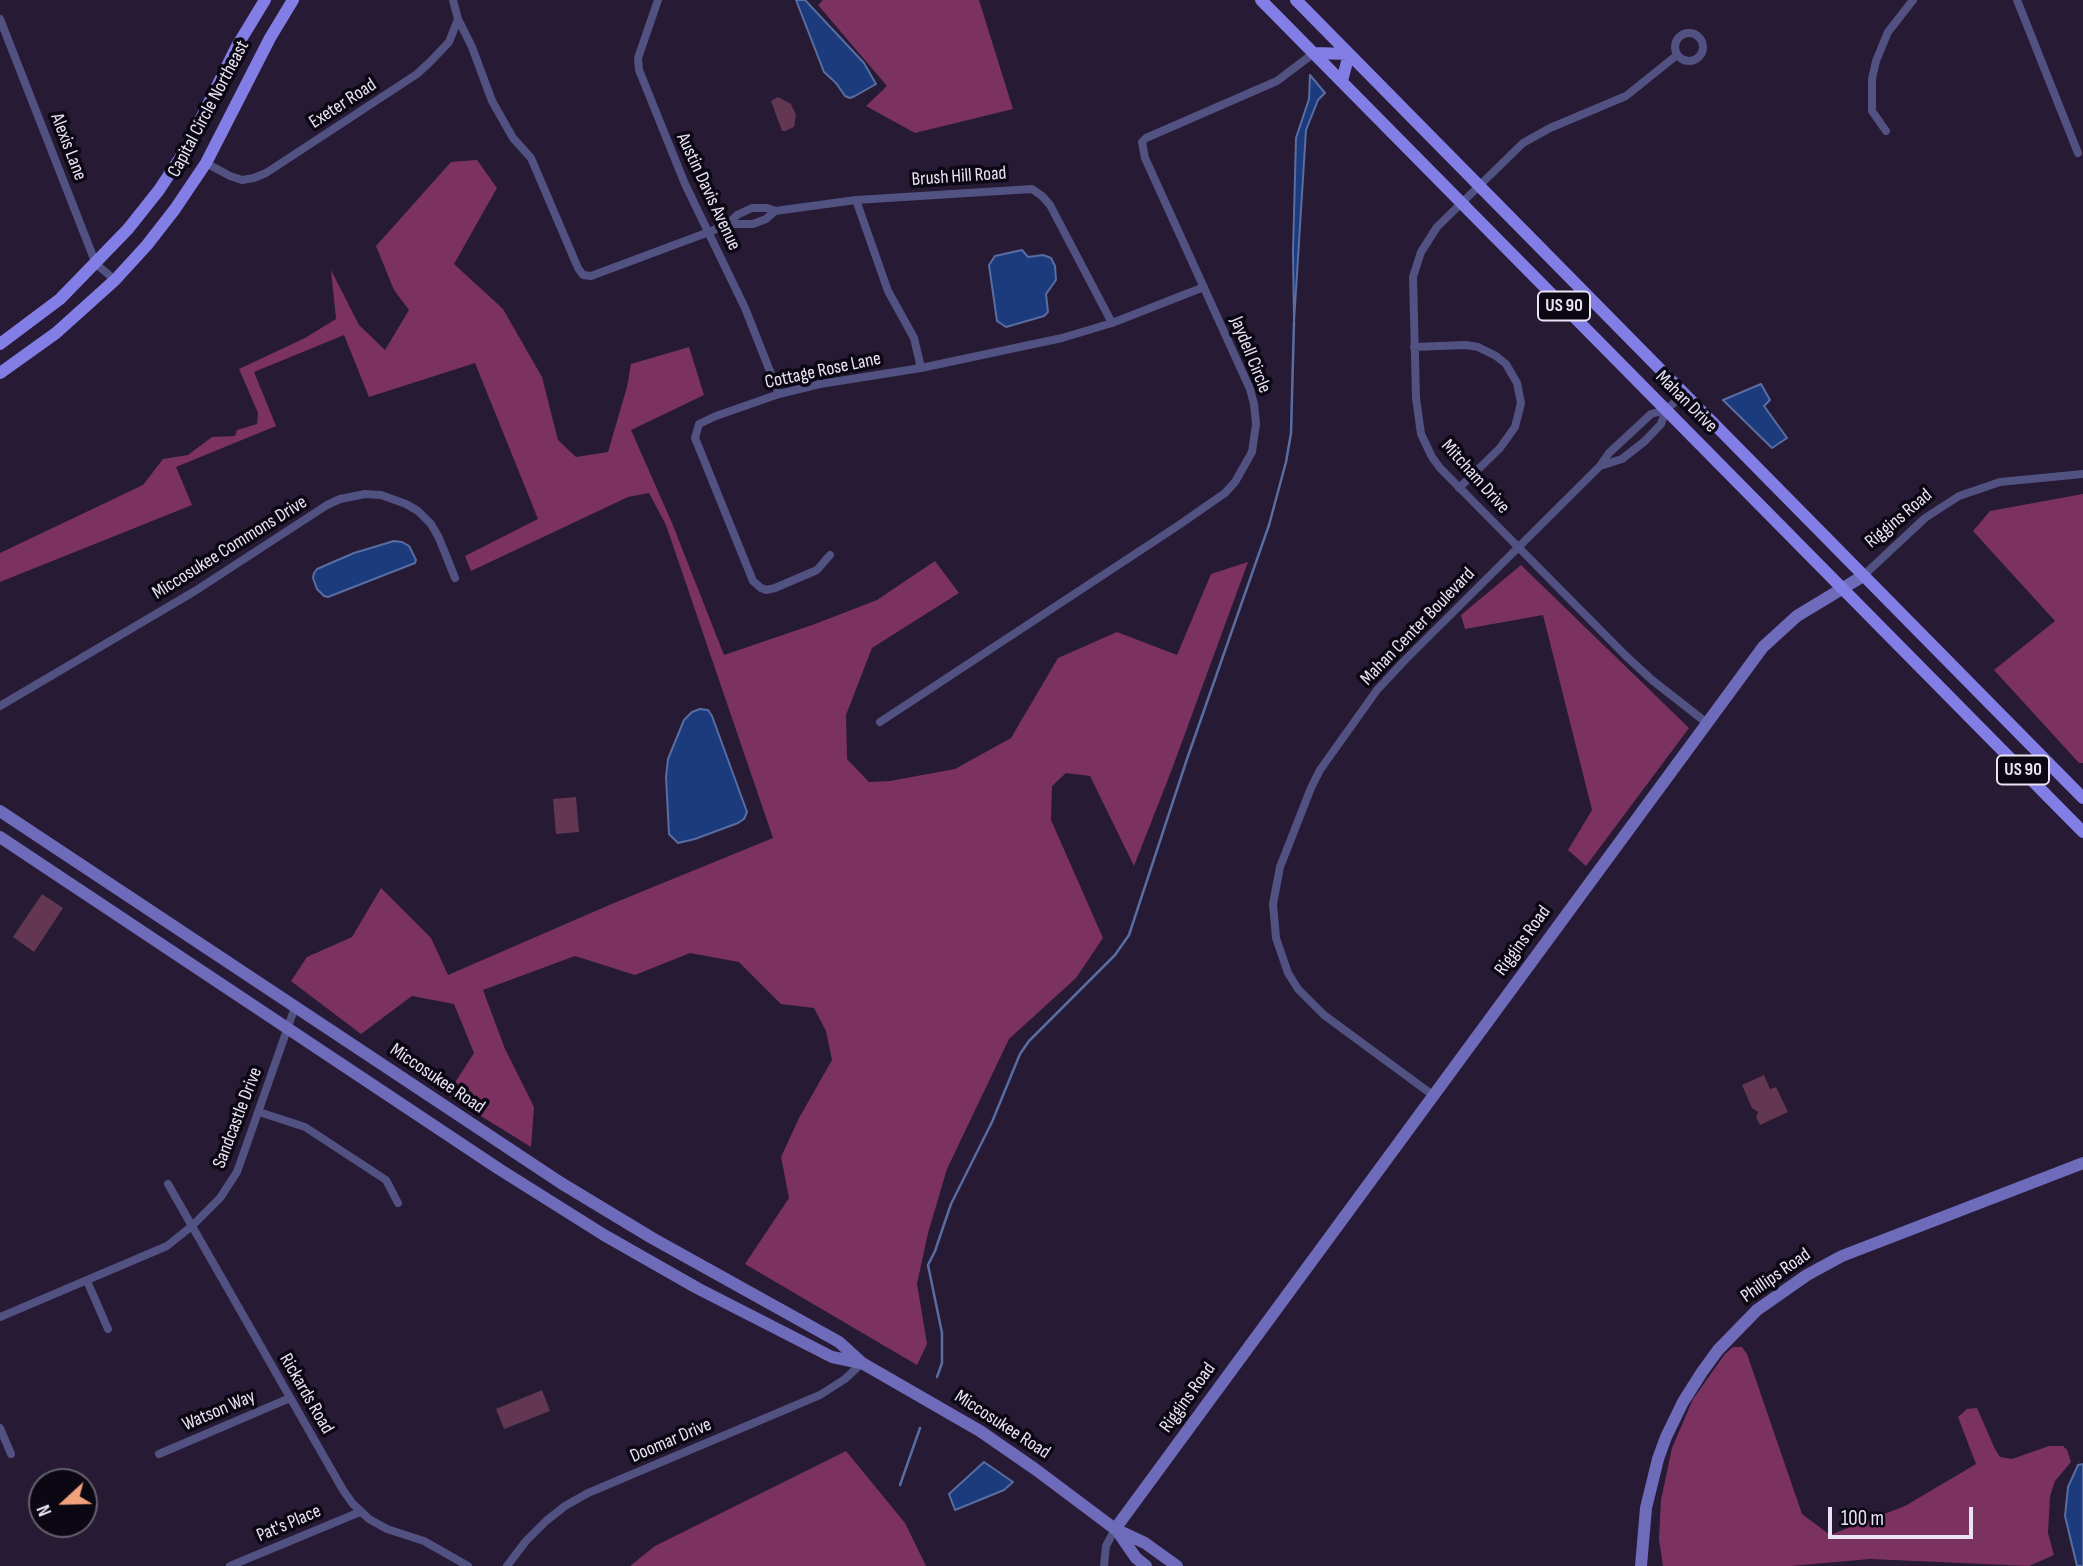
<!DOCTYPE html>
<style>
body{margin:0}
#map{position:relative;width:2083px;height:1566px;overflow:hidden;background:#261a34;font-family:"Sofia Sans Condensed",sans-serif}
canvas{display:block}
.north{position:absolute;left:28px;top:1468px;width:70px;height:70px;box-sizing:border-box;background:#0c0813;border:2px solid #64606d;border-radius:50%;rotate:248deg;font-size:19px;font-weight:700;line-height:28px;text-align:center;color:#e9e3f4}
.north::after{content:'';display:block;margin:auto;width:24px;height:32px;background:#f1a17c;clip-path:polygon(50% 0,100% 100%,50% 72%,0 100%)}
.scale{position:absolute;left:1828px;top:1507px;width:145px;height:32px;box-sizing:border-box;border:4px solid #e9e3f4;border-top:0;padding-left:9px;font-size:21px;line-height:24px;white-space:nowrap;color:#e9e3f4;-webkit-text-stroke:5px #0c0813;paint-order:stroke}
</style>
<div id="map">
<canvas width="2083" height="1566"></canvas>
<div class="north">N</div>
<div class="scale">100 m</div>
</div>
<script>
const g = document.querySelector('canvas').getContext('2d');
g.lineJoin = 'round';
function fill(path, color) {
  g.fillStyle = color;
  g.fill(path, 'evenodd');
}
function shape(rows) {
  const path = new Path2D();
  for (const r of rows) {
    if (r.length === 3) {
      path.moveTo(r[0] + r[2], r[1]);
      path.arc(r[0], r[1], r[2], 0, 2 * Math.PI);
      continue;
    }
    path.moveTo(r[0], r[1]);
    for (let i = 2; i < r.length; i += 2) path.lineTo(r[i], r[i + 1]);
  }
  return path;
}
function strokePath(path, color, width, dash) {
  g.strokeStyle = color;
  g.lineWidth = width;
  g.lineCap = dash ? 'butt' : 'round';
  g.setLineDash(dash || []);
  g.stroke(path);
}
function label(font, color, halo, rows, align = 'center') {
  g.font = font + ' "Sofia Sans Condensed",sans-serif';
  g.lineWidth = 7;
  g.setLineDash([]);
  g.textBaseline = 'middle';
  g.strokeStyle = halo;
  g.fillStyle = color;
  for (const [text, x, y, turn = 0] of rows) {
    g.save();
    g.translate(x, y);
    g.rotate((+turn || 0) * Math.PI / 180);
    g.textAlign = isNaN(turn) ? turn : align;
    if (halo) g.strokeText(text, 0, 0);
    g.fillText(text, 0, 0);
    g.restore();
  }
}
fill(shape([
 [778,97,791,104,796,115,794,127,785,131,782,131,771,101],
 [576,797,579,832,556,834,553,799],
 [42,894,63,908,34,952,13,937],
 [1764,1075,1770,1089,1776,1087,1788,1112,1760,1125,1756,1117,1758,1112,1752,1108,1742,1085],
 [542,1390,550,1411,504,1429,496,1409]
]), '#633751');
fill(shape([
 [823,0,979,0,1013,109,915,133,866,106,887,86,818,5],
 [477,160,497,188,454,264,503,309,542,377,558,440,576,457,608,452,627,387,631,364,689,347,704,395,631,430,672,523,724,655,815,624,877,600,935,561,959,593,872,648,846,715,847,759,869,782,890,781,955,769,1011,738,1058,658,1117,632,1177,655,1211,574,1248,562,1172,769,1134,866,1090,776,1066,773,1052,786,1051,820,1103,938,1076,978,1009,1039,947,1169,928,1233,917,1284,927,1344,917,1365,745,1264,789,1198,781,1157,799,1118,832,1060,826,1031,814,1008,781,1004,739,962,690,953,635,975,575,956,483,990,505,1049,534,1107,531,1147,447,1095,474,1053,454,1004,412,996,361,1034,291,981,307,957,352,937,381,888,431,938,448,975,614,903,773,838,666,525,649,493,628,497,471,571,465,556,538,519,475,363,369,397,344,335,254,372,276,426,176,467,192,505,0,582,0,553,143,485,163,459,188,455,212,437,235,436,237,430,257,424,258,413,239,369,305,338,336,319,331,270,359,325,385,350,409,310,394,290,376,246,451,162],
 [2083,494,2083,763,2079,763,1994,670,2055,621,1973,531,1990,511],
 [1521,565,1689,728,1586,866,1568,850,1592,810,1543,615,1465,629,1461,615],
 [1733,1347,1742,1347,1747,1354,1802,1514,1830,1535,1905,1506,1976,1464,1958,1417,1967,1409,1977,1408,1995,1449,2000,1457,2012,1459,2049,1446,2063,1446,2067,1450,2071,1462,2055,1481,2050,1496,2048,1533,2054,1555,2029,1566,1870,1559,1791,1566,1663,1566,1659,1539,1661,1500,1672,1448,1693,1399,1725,1354],
 [846,1451,905,1523,926,1566,630,1566,655,1546]
]), '#7c3261');
const water = shape([
 [796,0,805,0,864,63,876,84,855,96,850,98,845,96,836,83,824,72,796,0],
 [1310,75,1325,93,1318,100,1306,130,1294,322,1293,252,1296,138,1309,99,1310,75],
 [1022,250,1028,257,1043,255,1051,258,1055,266,1056,280,1046,294,1048,312,1044,316,1006,327,997,321,989,265,995,256,1022,250],
 [1761,384,1770,400,1764,406,1787,438,1772,448,1723,400,1761,384],
 [394,541,402,542,409,546,416,560,415,563,328,597,324,596,317,589,313,578,314,573,317,569,354,553,394,541],
 [700,709,708,710,712,716,747,812,744,819,738,823,695,839,678,843,669,834,666,777,668,759,684,720,692,712,700,709],
 [984,1462,1013,1482,1004,1490,955,1510,949,1494,984,1462],
 [2083,1464,2083,1566,2077,1566,2065,1516,2068,1487,2078,1465,2083,1464]
]);
fill(water, '#1b3b7d');
strokePath(water, '#596da1', 2);
strokePath(shape([
 [937,1377,942,1363,942,1333,928,1265,935,1251,951,1204,992,1122,1020,1054,1029,1041,1115,955,1129,935,1187,759,1269,525,1286,462,1291,433,1294,322],
 [900,1485,920,1428]
]), '#596da1', 2.5);
strokePath(shape([
 [453,0,458,19,472,47,492,101,513,138,531,158,578,268,583,275,591,276,709,232,728,224,737,215,752,208,767,208,775,211,856,200,1032,189,1042,196,1050,205,1112,323],
 [658,0,638,58,639,70,685,184,745,308,779,394],
 [2017,0,2078,153],
 [0,19,96,264,115,280],
 [1689,47,14],
 [1677,55,1626,96,1550,128,1523,143,1437,227,1421,252,1413,277,1416,398,1421,434,1432,457,1440,468,1626,656,1652,680,1707,723],
 [1886,131,1872,111,1872,79,1876,61,1888,32,1913,0],
 [206,163,230,176,242,180,254,178,266,173,417,74,431,61,449,42,458,19],
 [856,200,888,291,914,338,921,368],
 [728,224,753,224,766,219,775,211],
 [1414,347,1466,345,1478,347,1496,356,1506,364,1517,383,1521,403,1515,427,1500,448,1459,488],
 [1600,466,1622,459,1645,441,1661,424,1666,410],
 [830,555,817,570,775,588,766,590,761,588,753,581,695,438,699,424,716,416,779,394,820,384,921,368,1062,338,1112,323,1204,287],
 [1863,576,1925,518,1959,496,2000,482,2083,474],
 [0,706,195,591,327,505,340,499,365,494,381,495,406,504,418,511,431,524,439,538,455,578],
 [880,722,1179,525,1225,493,1235,482,1252,452,1256,424,1254,404,1250,389,1145,158,1142,142,1146,138,1277,81,1314,53],
 [1434,1096,1324,1015,1298,989,1288,973,1276,938,1273,904,1280,867,1311,788,1320,770,1377,690,1404,661,1600,466,1609,453,1651,414,1666,410,1684,394],
 [259,1112,305,1127,386,1180,398,1203],
 [168,1184,343,1490,353,1504,369,1519,387,1529,424,1541,468,1566],
 [87,1281,108,1329],
 [0,1317,167,1246,192,1226,220,1198,237,1172,295,1007],
 [0,1428,11,1454],
 [159,1454,290,1398],
 [230,1566,360,1512],
 [507,1566,526,1541,546,1521,565,1506,588,1493,820,1395,845,1379,862,1363],
 [1104,1566,1106,1546,1115,1529]
]), '#515182', 8);
strokePath(shape([
 [0,811,561,1183,652,1238,839,1342,862,1363,980,1431,1035,1469,1115,1529,1145,1543,1177,1566],
 [0,837,499,1169,604,1235,697,1288,832,1357,861,1363],
 [1115,1529,1763,647,1797,616,1863,576],
 [1116,1529,1136,1558,1146,1566],
 [1641,1566,1646,1508,1658,1459,1666,1437,1683,1402,1702,1372,1718,1350,1757,1310,1807,1275,1842,1256,2083,1163]
]), '#6d6bba', 12);
strokePath(shape([
 [1261,0,2083,832],
 [1296,0,2083,798],
 [1314,53,1349,54],
 [1342,81,1349,54],
 [0,344,60,299,128,229,159,190,186,149,237,46,265,0],
 [0,373,56,333,115,280,147,245,175,209,206,163,270,38,293,0]
]), '#827ee5', 12);
for (const [x, y, w] of [
 [1564,306,52],
 [2023,770,52]
]) {
  const box = new Path2D();
  box.roundRect(x - w / 2, y - 14.5, w, 29, 5);
  g.fillStyle = '#0c0813';
  g.fill(box);
  strokePath(box, '#e9e3f4', 2);
}
label('bold 18px', '#e9e3f4', null, [
 ["US 90",1564,306],
 ["US 90",2023,770]
]);
label('19px', '#e9e3f4', '#0c0813', [
 ["Exeter Road",343,104,-33],
 ["Capital Circle Northeast",209,109,-62],
 ["Alexis Lane",68,147,69],
 ["Brush Hill Road",959,177,-4],
 ["Austin Davis Avenue",708,192,65],
 ["Jaydell Circle",1250,355,68],
 ["Cottage Rose Lane",823,371,-12],
 ["Mahan Drive",1686,402,45],
 ["Mitcham Drive",1475,477,48],
 ["Riggins Road",1899,519,-40],
 ["Miccosukee Commons Drive",230,548,-32],
 ["Mahan Center Boulevard",1418,627,-46],
 ["Riggins Road",1523,941,-54],
 ["Miccosukee Road",437,1079,34],
 ["Sandcastle Drive",238,1118,-69],
 ["Phillips Road",1776,1276,-35],
 ["Rickards Road",306,1394,60],
 ["Riggins Road",1188,1398,-54],
 ["Watson Way",219,1411,-23],
 ["Miccosukee Road",1002,1425,33],
 ["Doomar Drive",671,1441,-23],
 ["Pat's Place",289,1524,-23]
]);
</script>
